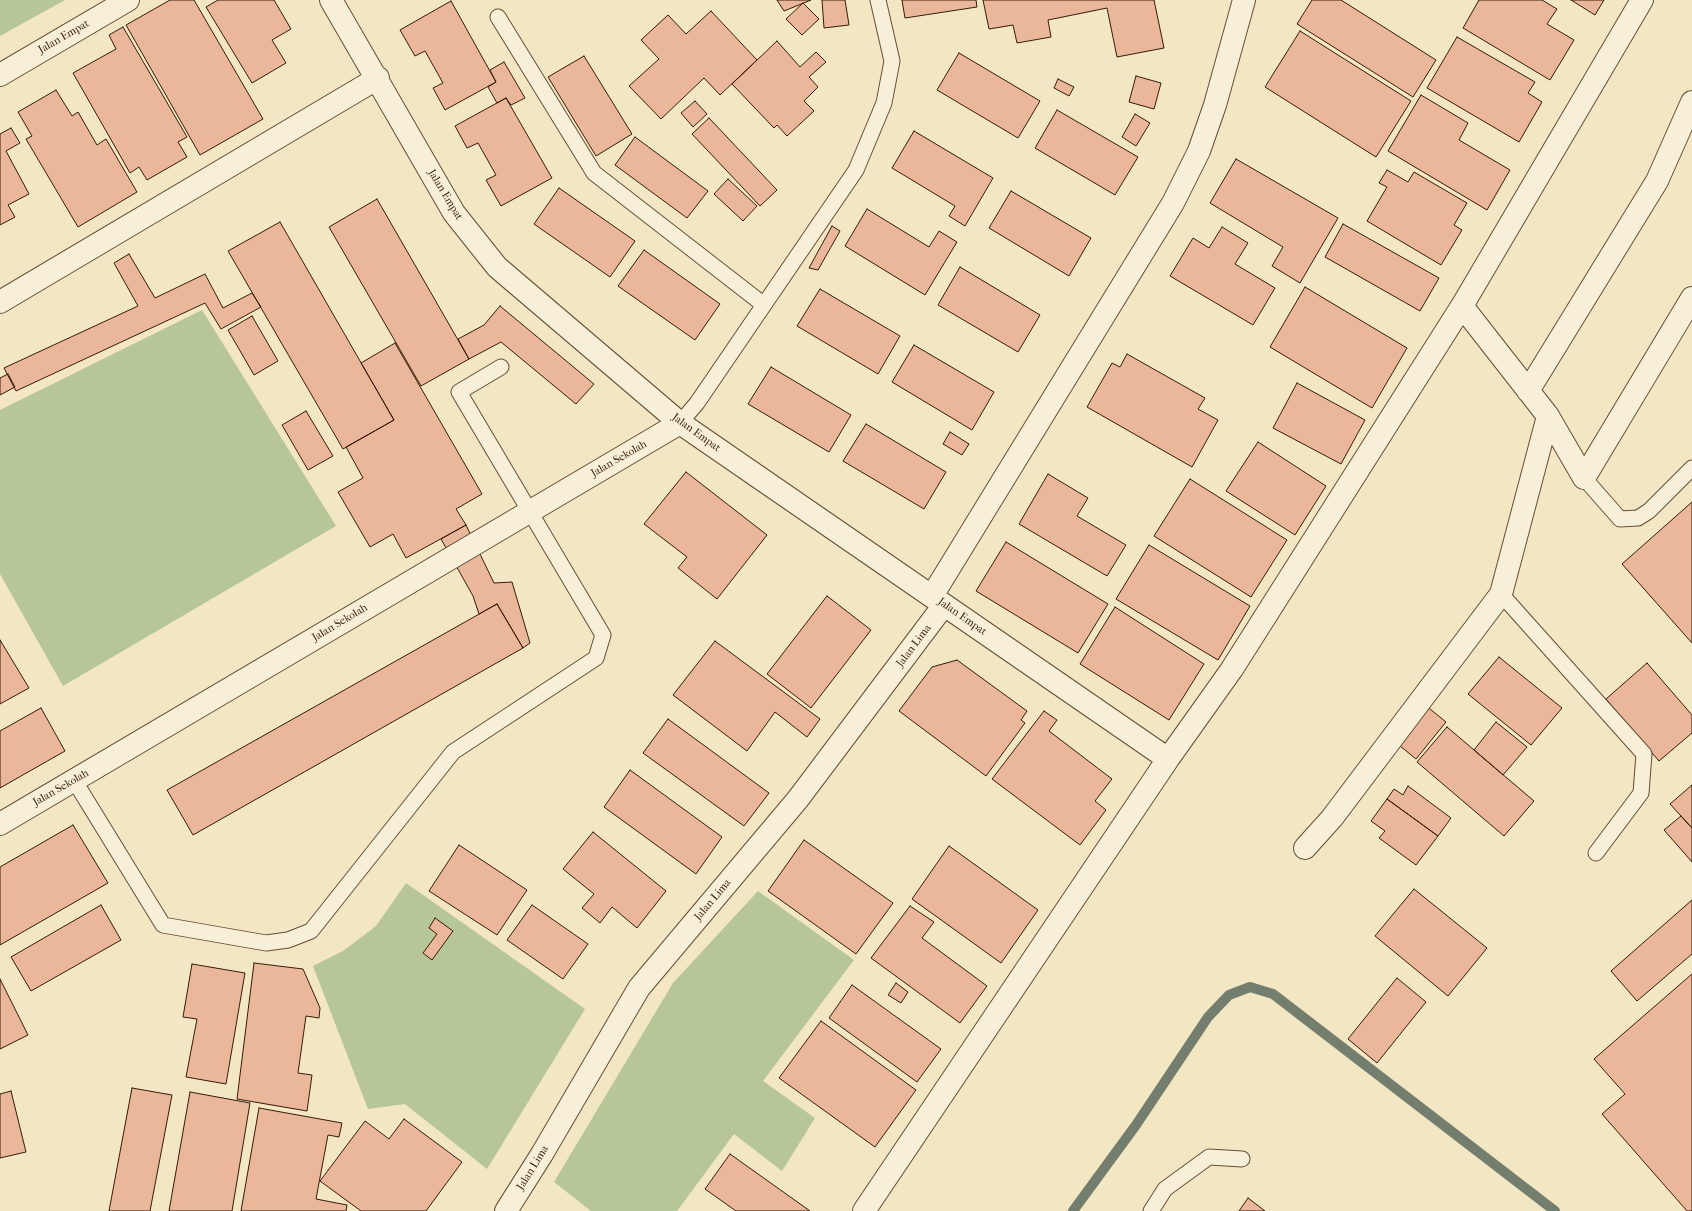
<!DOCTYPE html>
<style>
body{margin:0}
canvas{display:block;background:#f3e6c2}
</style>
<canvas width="1692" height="1211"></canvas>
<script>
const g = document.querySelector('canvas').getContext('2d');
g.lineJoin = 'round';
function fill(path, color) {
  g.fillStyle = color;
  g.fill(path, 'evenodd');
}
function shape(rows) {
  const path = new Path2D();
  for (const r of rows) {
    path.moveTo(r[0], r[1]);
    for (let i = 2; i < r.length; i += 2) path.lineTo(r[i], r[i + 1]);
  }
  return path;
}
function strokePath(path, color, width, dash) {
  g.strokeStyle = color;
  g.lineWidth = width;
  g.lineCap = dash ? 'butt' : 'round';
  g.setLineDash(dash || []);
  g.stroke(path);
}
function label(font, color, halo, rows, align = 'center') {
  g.font = font + ' "IM FELL French Canon",serif';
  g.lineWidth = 3;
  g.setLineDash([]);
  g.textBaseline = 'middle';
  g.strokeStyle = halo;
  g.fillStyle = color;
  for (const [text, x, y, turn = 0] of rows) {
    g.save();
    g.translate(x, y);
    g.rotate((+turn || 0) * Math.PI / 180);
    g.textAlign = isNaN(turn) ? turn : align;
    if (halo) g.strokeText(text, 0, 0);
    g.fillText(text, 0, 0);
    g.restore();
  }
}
fill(shape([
 [0,0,65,0,0,36],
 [202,310,336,526,63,686,0,574,0,410],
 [406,883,585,1009,487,1169,405,1104,368,1109,313,966,343,951,376,926],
 [758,891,854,960,763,1081,815,1118,782,1171,734,1134,677,1211,591,1211,554,1182,673,983]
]), '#b6c697');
strokePath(shape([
 [1073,1211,1136,1125,1208,1017,1229,995,1250,987,1273,994,1555,1211]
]), '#737e6f', 10);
const building = shape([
 [170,0,194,0,263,119,200,155,126,25,170,0],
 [218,0,274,0,291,29,272,40,286,63,252,83,206,7,218,0],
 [777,0,811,0,784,11,777,0],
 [822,0,845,0,849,25,824,28,822,0],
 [902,0,976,0,977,7,905,18,902,0],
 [983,0,1154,0,1164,48,1117,57,1107,8,1048,20,1051,37,1017,43,1013,25,989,29,983,0],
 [1312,0,1341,0,1436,60,1413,97,1297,24,1312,0],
 [1479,0,1542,0,1557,9,1547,24,1574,40,1550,80,1463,28,1479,0],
 [1571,0,1604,0,1595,15,1571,0],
 [451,1,496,82,445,110,433,88,443,83,425,51,415,56,400,30,451,1],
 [803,3,819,19,802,35,786,19,803,3],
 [711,11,757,60,720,95,704,78,661,119,629,86,659,59,641,40,668,15,686,34,711,11],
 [123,27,187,137,178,142,187,157,147,180,139,167,130,173,73,73,116,49,109,35,123,27],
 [1300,31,1411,101,1376,157,1265,87,1300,31],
 [1457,37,1535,82,1528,93,1542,102,1519,142,1427,88,1457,37],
 [777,41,800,67,816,52,826,62,809,77,818,87,804,101,814,111,787,136,777,125,774,128,732,84,777,41],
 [959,53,1040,101,1018,138,937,90,959,53],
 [584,56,632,134,596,156,548,77,584,56],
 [504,62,525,98,511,105,506,98,497,103,488,87,496,82,490,70,504,62],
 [1136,76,1161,83,1154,109,1129,102,1136,76],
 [1058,79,1074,87,1069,96,1054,88,1058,79],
 [56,90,72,116,78,112,97,145,106,139,137,192,78,227,26,139,32,136,18,112,56,90],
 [1421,95,1468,123,1459,140,1510,170,1487,210,1388,151,1421,95],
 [506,98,552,178,501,206,486,180,496,175,478,143,467,148,455,126,506,98],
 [695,101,707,114,693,127,681,113,695,101],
 [1057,110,1138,157,1115,195,1035,148,1057,110],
 [1135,114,1150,123,1136,146,1122,137,1135,114],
 [709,118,777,190,760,206,692,134,709,118],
 [11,128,20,143,6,151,29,194,8,205,15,217,0,225,0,134,11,128],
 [914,131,993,178,965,226,949,216,955,206,892,168,914,131],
 [635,137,708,191,687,218,615,165,635,137],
 [1236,159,1338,218,1300,283,1272,266,1283,247,1210,203,1236,159],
 [1387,170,1408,182,1414,172,1467,203,1454,225,1462,230,1441,265,1367,221,1387,187,1379,183,1387,170],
 [728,179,757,206,743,221,714,194,728,179],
 [559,188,635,241,610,277,534,224,559,188],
 [1011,191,1091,238,1069,276,989,228,1011,191],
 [377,199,469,359,421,386,329,227,377,199],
 [867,209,929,247,939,231,957,242,925,295,845,246,867,209],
 [280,222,394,420,343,449,228,251,280,222],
 [1343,224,1439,278,1420,311,1325,257,1343,224],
 [832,226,840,231,818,270,809,268,832,226],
 [1222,227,1248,243,1235,264,1275,288,1253,325,1170,276,1193,238,1209,248,1222,227],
 [644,250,720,304,695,340,618,286,644,250],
 [129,254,155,298,205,274,223,308,252,293,261,307,221,329,205,303,16,391,4,368,138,306,114,263,129,254],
 [960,267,1040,315,1018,352,938,305,960,267],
 [1305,287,1407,348,1372,408,1270,347,1305,287],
 [820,289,900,336,878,374,797,326,820,289],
 [500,306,594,384,576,404,501,342,469,359,458,339,484,325,500,306],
 [252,316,278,361,254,375,228,330,252,316],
 [395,343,482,494,456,509,466,525,406,558,393,534,370,547,338,492,363,478,346,447,394,420,361,363,395,343],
 [914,345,994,392,972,430,892,382,914,345],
 [1127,354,1205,398,1198,409,1218,420,1192,467,1087,407,1112,363,1120,367,1127,354],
 [771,367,851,415,829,452,748,404,771,367],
 [8,374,15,387,0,395,0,378,8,374],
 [1297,383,1365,420,1341,464,1273,428,1297,383],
 [306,411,333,456,308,470,282,425,306,411],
 [866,424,946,472,924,509,843,461,866,424],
 [950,432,969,444,962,455,943,444,950,432],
 [1258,442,1326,486,1295,535,1226,491,1258,442],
 [686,472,767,535,717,599,678,568,687,557,644,524,686,472],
 [1048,474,1088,498,1077,516,1126,545,1107,576,1019,524,1048,474],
 [1190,479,1287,540,1251,597,1154,536,1190,479],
 [1692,502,1692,643,1622,564,1692,502],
 [466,525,494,583,512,582,530,643,523,648,497,604,479,614,473,596,441,539,466,525],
 [1006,542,1108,604,1078,653,976,591,1006,542],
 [1149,545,1250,606,1218,660,1116,599,1149,545],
 [827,596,871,630,811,708,767,674,827,596],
 [497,604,523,648,193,835,167,790,497,604],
 [1115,607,1204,664,1169,720,1080,664,1115,607],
 [0,640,29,688,0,704,0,640],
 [715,641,820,719,807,737,775,712,747,751,673,695,715,641],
 [1499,657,1562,708,1531,745,1468,694,1499,657],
 [957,660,1027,711,1021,720,1025,723,986,776,899,711,932,667,957,660],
 [1647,663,1692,715,1692,733,1659,761,1606,699,1647,663],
 [1424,704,1446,722,1416,759,1394,741,1424,704],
 [41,708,65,751,0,788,0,731,41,708],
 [1044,711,1057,720,1049,731,1112,779,1095,801,1106,810,1080,845,992,779,1044,711],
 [668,719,769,793,744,826,643,753,668,719],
 [1496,722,1527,747,1503,775,1474,750,1496,722],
 [1447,727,1534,801,1504,836,1417,762,1447,727],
 [630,770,722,837,696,874,604,807,630,770],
 [1692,785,1692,828,1670,804,1692,785],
 [1408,786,1451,818,1438,836,1387,799,1394,789,1403,795,1408,786],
 [1387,799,1438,836,1416,865,1379,838,1385,831,1371,821,1387,799],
 [1681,816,1692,828,1692,862,1664,830,1681,816],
 [73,825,108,883,0,945,0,867,73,825],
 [593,832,666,891,637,928,612,907,600,923,582,908,594,894,563,869,593,832],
 [804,840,893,903,856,954,768,891,804,840],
 [459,845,527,890,497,935,429,891,459,845],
 [949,846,1038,910,1001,963,912,899,949,846],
 [1414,889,1487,948,1448,996,1375,936,1414,889],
 [1692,900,1692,954,1637,1001,1611,971,1692,900],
 [101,905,121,940,31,991,11,957,101,905],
 [532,905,588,944,563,979,507,940,532,905],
 [910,906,934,922,922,938,987,986,960,1023,871,958,910,906],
 [435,918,453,931,432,960,423,953,437,934,429,928,435,918],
 [254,963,303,969,320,1008,319,1018,306,1016,298,1073,312,1075,307,1111,237,1099,254,963],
 [192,964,245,973,226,1084,186,1077,197,1019,183,1017,192,964],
 [1692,974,1692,1211,1687,1211,1602,1114,1625,1094,1594,1059,1692,974],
 [1397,978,1426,1002,1377,1063,1348,1039,1397,978],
 [0,979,28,1035,0,1049,0,979],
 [896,983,908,992,901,1003,888,995,896,983],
 [852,985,941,1049,917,1082,829,1018,852,985],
 [821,1021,916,1090,875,1147,779,1078,821,1021],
 [132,1088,172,1095,150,1211,109,1211,132,1088],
 [11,1091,26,1152,0,1158,0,1094,11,1091],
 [190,1092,250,1103,232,1211,169,1211,190,1092],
 [259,1108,342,1123,339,1137,328,1135,316,1199,347,1205,346,1211,241,1211,259,1108],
 [404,1119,462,1162,426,1211,361,1211,320,1181,365,1121,389,1139,404,1119],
 [730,1154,810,1211,736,1211,705,1189,730,1154],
 [1248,1198,1265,1211,1239,1211,1248,1198]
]);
fill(building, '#eab79a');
strokePath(building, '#371b08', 1);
const service = shape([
 [498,17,594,173,764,305],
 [680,423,697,403,856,170,884,103,892,61,878,0],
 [1584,478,1620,519,1638,518,1649,511,1692,468],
 [1501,594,1644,754,1641,793,1596,853],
 [74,780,163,925,266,943,288,940,311,931,453,752,596,658,603,635,459,392,501,367],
 [1151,1211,1165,1189,1209,1157,1242,1159]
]);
const minor = shape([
 [331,0,454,213,497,267,680,423,1168,759],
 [0,75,128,0],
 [0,302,378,78],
 [1462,306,1548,416,1584,478,1692,298],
 [1528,391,1657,181,1692,102],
 [932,596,1173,203,1199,151,1215,105,1244,0],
 [0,824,680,423],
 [1305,848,1332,818,1501,594,1548,416],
 [506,1211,542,1154,639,988,798,799,944,605],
 [864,1211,1168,759,1232,669,1462,306,1642,0]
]);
strokePath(service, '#664e36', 17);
strokePath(minor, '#664e36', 24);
strokePath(service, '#f7efd7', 15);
strokePath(minor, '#f7efd7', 22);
label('11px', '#371b08', '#f7efd7', [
 ["Jalan Empat",64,37,-30],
 ["Jalan Empat",445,195,59],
 ["Jalan Empat",696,433,36],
 ["Jalan Sekolah",619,459,-30],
 ["Jalan Empat",962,617,35],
 ["Jalan Sekolah",340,623,-31],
 ["Jalan Lima",914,646,-53],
 ["Jalan Sekolah",61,788,-30],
 ["Jalan Lima",713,900,-50],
 ["Jalan Lima",533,1168,-58]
]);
</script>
